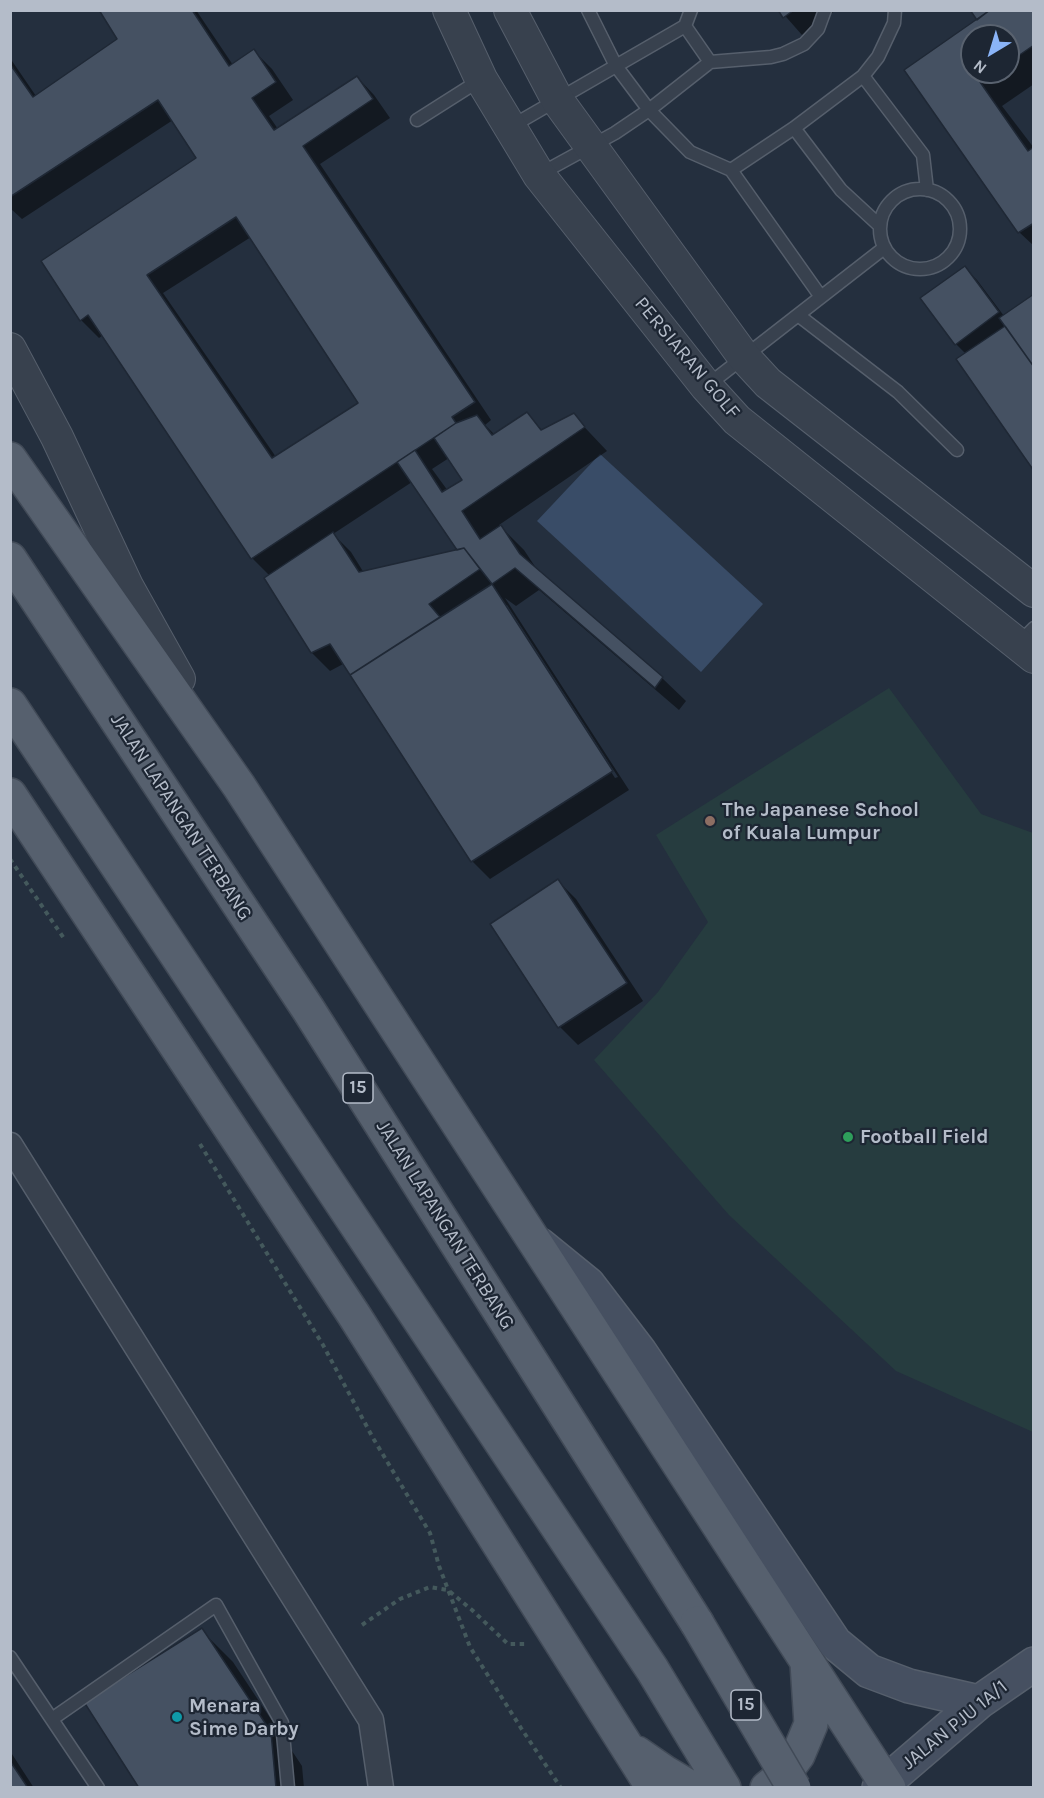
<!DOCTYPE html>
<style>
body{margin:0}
#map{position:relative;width:1044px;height:1798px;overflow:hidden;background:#242f3e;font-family:Karla,sans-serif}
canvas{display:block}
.frame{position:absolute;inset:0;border:12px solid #b4bcc9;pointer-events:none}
.north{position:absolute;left:960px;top:24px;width:60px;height:60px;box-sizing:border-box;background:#1d2633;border:2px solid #59626f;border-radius:50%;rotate:218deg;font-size:16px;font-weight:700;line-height:24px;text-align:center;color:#b4bcc9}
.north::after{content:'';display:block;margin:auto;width:21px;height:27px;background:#8ab4f8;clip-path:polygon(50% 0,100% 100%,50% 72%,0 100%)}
</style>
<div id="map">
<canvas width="1044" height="1798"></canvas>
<div class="frame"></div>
<div class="north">N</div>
</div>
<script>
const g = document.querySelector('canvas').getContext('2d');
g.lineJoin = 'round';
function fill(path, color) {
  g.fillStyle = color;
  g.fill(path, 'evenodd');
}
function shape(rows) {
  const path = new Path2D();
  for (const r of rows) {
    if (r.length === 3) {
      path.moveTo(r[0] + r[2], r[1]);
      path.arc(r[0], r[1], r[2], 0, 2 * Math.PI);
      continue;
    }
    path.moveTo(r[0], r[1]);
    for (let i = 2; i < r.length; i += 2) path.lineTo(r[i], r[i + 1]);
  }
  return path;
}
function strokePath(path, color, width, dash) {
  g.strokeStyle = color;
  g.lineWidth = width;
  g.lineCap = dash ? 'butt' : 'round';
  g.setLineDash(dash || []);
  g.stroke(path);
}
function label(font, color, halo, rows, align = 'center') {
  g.font = font + ' Karla,sans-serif';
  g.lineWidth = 4.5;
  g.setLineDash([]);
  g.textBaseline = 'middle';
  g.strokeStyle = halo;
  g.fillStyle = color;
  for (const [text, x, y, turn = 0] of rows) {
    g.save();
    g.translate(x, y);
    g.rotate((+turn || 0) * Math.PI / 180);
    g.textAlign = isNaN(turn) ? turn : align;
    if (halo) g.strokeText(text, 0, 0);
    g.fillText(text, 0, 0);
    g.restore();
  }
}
fill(shape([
 [889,688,981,814,1033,833,1033,1432,896,1371,729,1215,594,1060,658,992,708,922,656,835]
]), '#263c3f');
fill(shape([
 [600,454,763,604,701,672,537,521]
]), '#394c67');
fill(shape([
 [100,10,196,10,233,65,254,51,272,69,293,100,269,116,278,129,357,77,374,95,390,118,320,164,491,420,485,425,495,435,526,414,543,431,573,415,607,451,499,525,524,550,538,571,662,678,686,701,679,710,539,590,516,606,505,598,629,790,490,879,472,861,345,663,330,671,312,653,270,576,252,558,103,335,99,338,81,320,198,158,173,120,22,219,10,208,10,58,36,96,119,39],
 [251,237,360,403,276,457,163,293],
 [449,458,464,481,448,491,432,469],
 [412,482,459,550,364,573,351,552,333,534],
 [503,605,507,605,618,777,615,778],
 [780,10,836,10,802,35],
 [1034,10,1034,84,1002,106,1034,148,1034,246,1019,232,906,71,979,20],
 [972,36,1008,36,1008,72,972,72],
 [965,268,977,280,1004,316,1034,468,966,354,956,344],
 [558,881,576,899,643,1001,578,1045,560,1027],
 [201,1630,233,1662,302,1766,304,1788,141,1788],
 [10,1751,34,1788,10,1788]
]), '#0007');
const building = shape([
 [99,10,192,10,229,66,254,49,276,82,252,98,274,130,357,76,373,99,303,146,475,402,452,417,456,423,251,559,88,315,80,321,41,261,196,158,158,100,10,197,10,64,33,97,117,39,99,10],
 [236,217,358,403,272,458,147,275,236,217],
 [778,10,794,10,783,18,778,10],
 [970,10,990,10,977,20,970,10],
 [990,10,1034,10,1034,45,1008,63,1008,36,972,36,972,72,995,72,980,82,1028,151,1034,147,1034,223,1018,233,904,70,990,10],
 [965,266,999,312,955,345,920,298,965,266],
 [1034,294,1034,367,999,318,1034,294],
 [1005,326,1034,367,1034,471,956,359,1005,326],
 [527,412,541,430,574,413,585,427,462,511,480,539,501,525,520,554,663,677,655,688,515,568,492,584,464,548,457,550,397,462,415,450,442,492,462,480,434,438,456,423,477,415,492,435,527,412],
 [333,532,359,572,464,548,480,569,429,604,440,617,350,675,330,644,311,653,264,578,333,532],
 [492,584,613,771,471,862,350,675,492,584],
 [558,879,627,983,558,1028,490,924,558,879],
 [202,1628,271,1732,276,1788,139,1788,84,1702,202,1628],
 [10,1761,28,1788,10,1788,10,1761]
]);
fill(building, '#455162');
strokePath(building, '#1f2835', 1.5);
const service = shape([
 [588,10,616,66,649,110,690,152,731,170,821,297],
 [685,26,710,62],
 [863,76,878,57,894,23,895,10],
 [417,120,480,80],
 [512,126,685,26,691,10],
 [794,128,841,190,880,226],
 [731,170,794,128,863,76,923,155,927,190],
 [540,174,615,133,649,110,710,62,771,57,783,54,804,44,818,29,825,10],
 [920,229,40],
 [798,315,898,392,957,450],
 [708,385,884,248],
 [1018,644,1034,628],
 [10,1657,98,1788],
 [52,1719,216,1605,282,1723,288,1788]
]);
const minor = shape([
 [10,1145,371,1720,381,1788]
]);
const tertiary = shape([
 [449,10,481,79,539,175,706,386,737,420,1034,657],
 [510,10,558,101,744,357,768,383,1034,591],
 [10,349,57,437,127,586,179,679]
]);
const secondary = shape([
 [540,1245,588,1284,640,1352,835,1643,869,1671,909,1686,979,1702],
 [879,1788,979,1702,1034,1664]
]);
const primary = shape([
 [10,459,239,786,889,1788],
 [10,559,308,1009,697,1623],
 [10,705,652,1669,724,1788],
 [10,795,354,1315,653,1788],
 [637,1753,666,1773,691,1788],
 [767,1788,783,1775,798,1755,811,1724,807,1663]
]);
strokePath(service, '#565f6c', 15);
strokePath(minor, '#565f6c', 27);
strokePath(tertiary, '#565f6c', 34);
strokePath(secondary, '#565f6c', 36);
strokePath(primary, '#414a57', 36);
strokePath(shape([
 [10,859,65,940],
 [200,1144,323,1345,373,1438,430,1533,439,1566,470,1647,521,1728,561,1788],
 [362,1625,400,1599,430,1587,448,1590,472,1610,508,1644,525,1644]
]), '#44595c', 4, [4.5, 4.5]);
strokePath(service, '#38414e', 12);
strokePath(minor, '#38414e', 24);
strokePath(tertiary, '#38414e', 32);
strokePath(secondary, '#465061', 33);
strokePath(primary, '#56606e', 33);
const primaryBridge = shape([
 [697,1623,794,1788]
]);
strokePath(primaryBridge, '#414a57', 36, []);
strokePath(primaryBridge, '#56606e', 33);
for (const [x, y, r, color] of [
 [710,821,6,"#8d6e63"],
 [848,1137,6,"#2e9e5b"],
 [177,1717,6,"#0f9aa8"]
]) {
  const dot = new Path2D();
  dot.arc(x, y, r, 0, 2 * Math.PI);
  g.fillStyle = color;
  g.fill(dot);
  strokePath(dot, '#1d2633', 2);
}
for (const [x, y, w] of [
 [358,1088,30],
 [746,1705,30]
]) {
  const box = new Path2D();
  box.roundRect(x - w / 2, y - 15, w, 30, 4.5);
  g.fillStyle = '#1d2633';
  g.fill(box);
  strokePath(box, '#b4bcc9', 1.5);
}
label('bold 18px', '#b4bcc9', null, [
 ["15",358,1088],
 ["15",746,1705]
]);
label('20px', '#b4bcc9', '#1d2633', [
 ["PERSIARAN GOLF",687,358,50],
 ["JALAN LAPANGAN TERBANG",181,817,57],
 ["JALAN LAPANGAN TERBANG",445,1225,58],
 ["JALAN PJU 1A/1",955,1725,-39]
]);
label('bold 20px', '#b4bcc9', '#1d2633', [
 ["The Japanese School",722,810],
 ["of Kuala Lumpur",722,833],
 ["Football Field",860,1137],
 ["Menara",189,1706],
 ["Sime Darby",189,1729]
], 'left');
</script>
